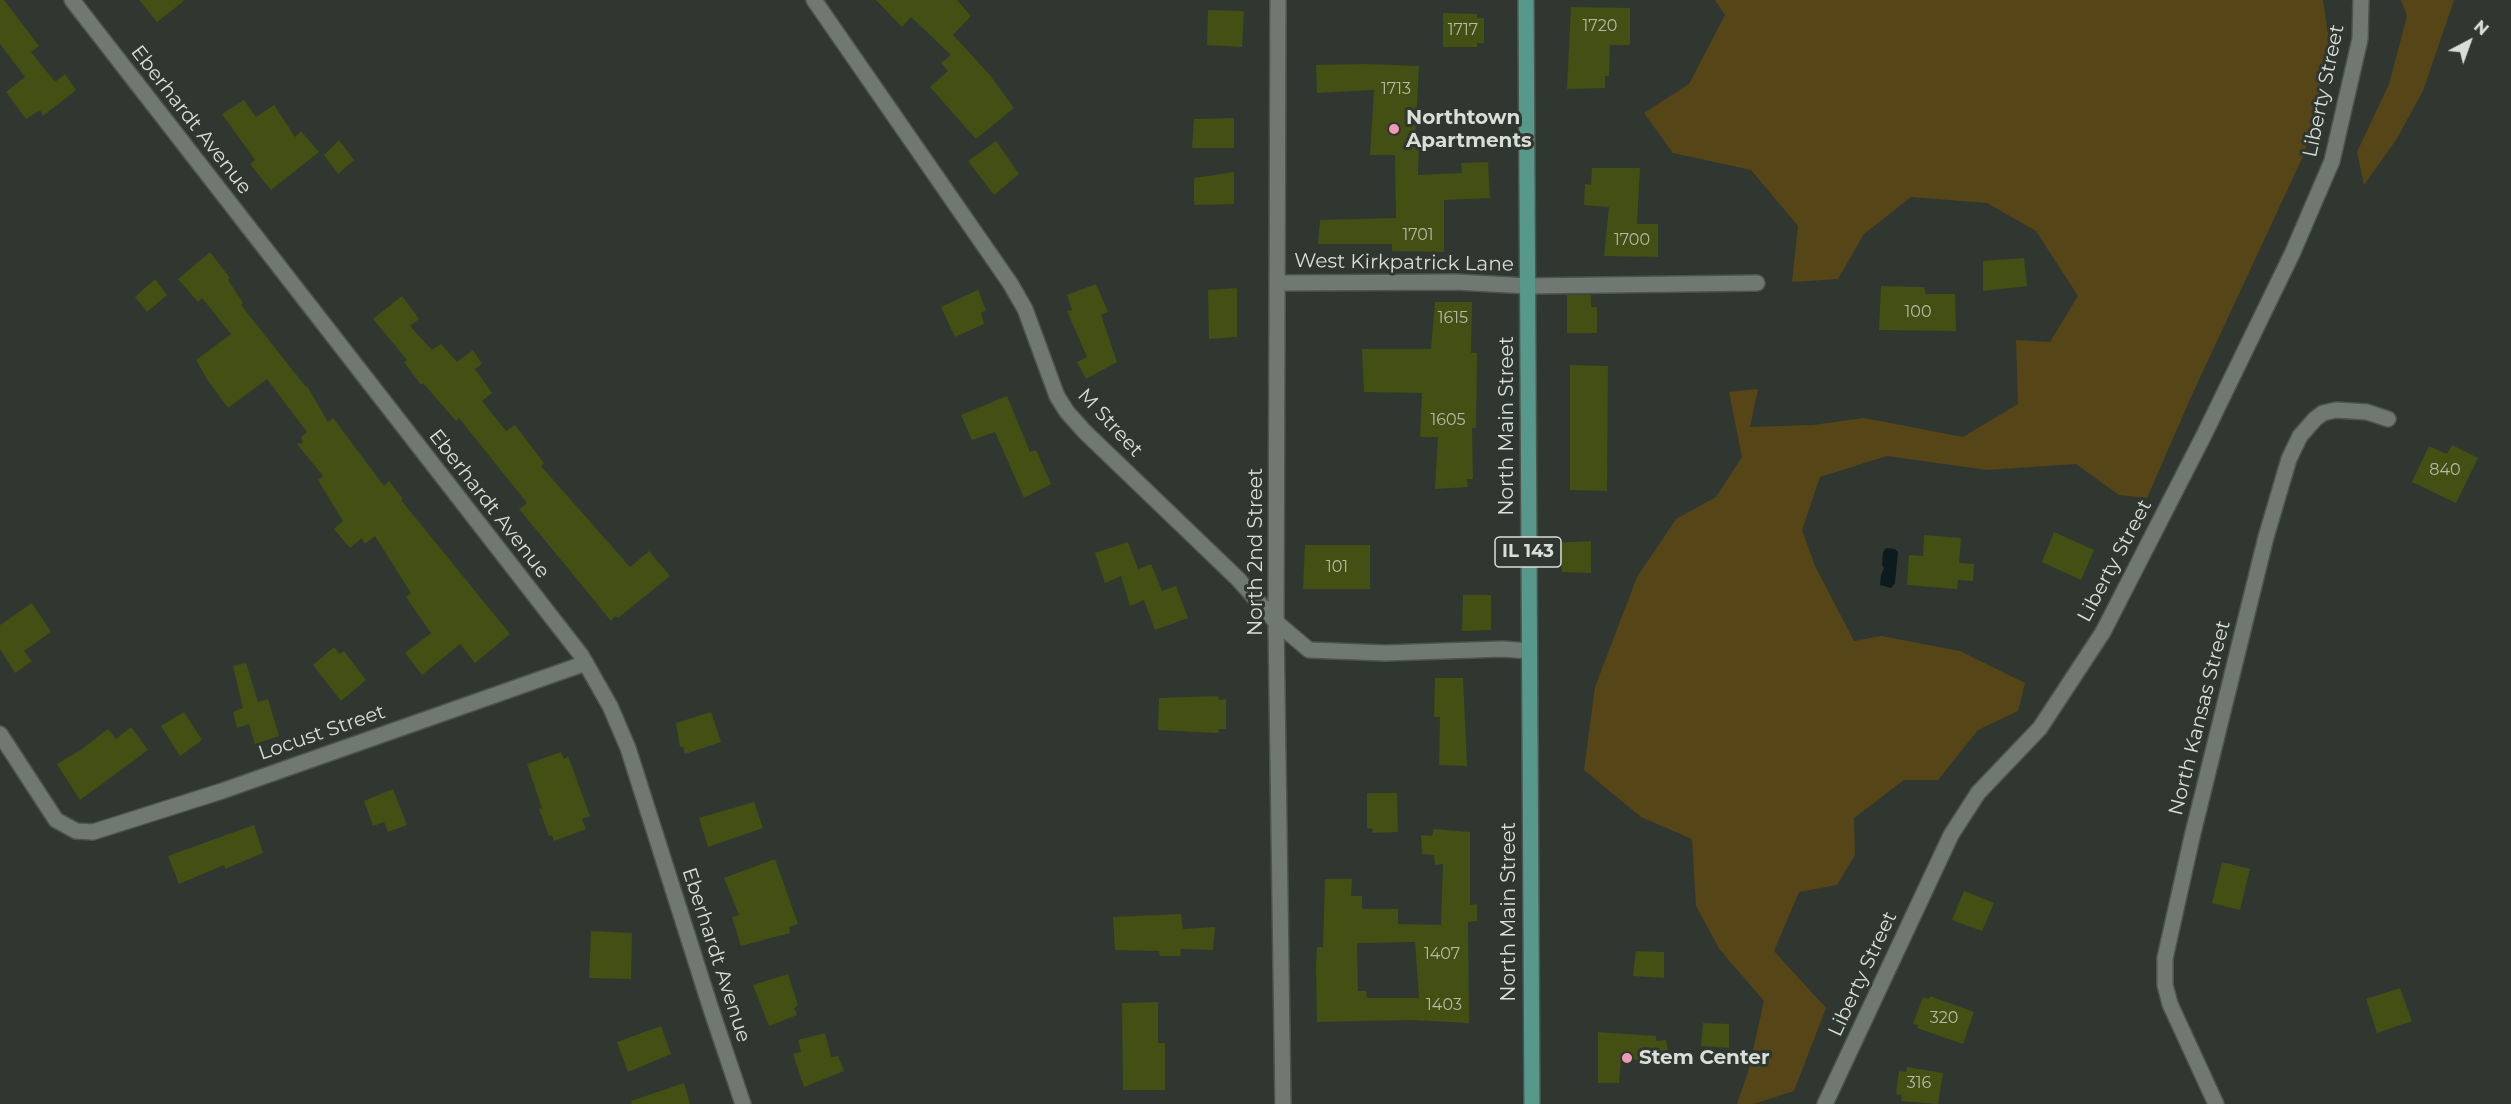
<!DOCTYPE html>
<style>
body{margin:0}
#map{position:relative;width:2511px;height:1104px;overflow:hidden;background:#2f3730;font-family:Montserrat,sans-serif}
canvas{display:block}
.north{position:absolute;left:2439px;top:12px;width:60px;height:60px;-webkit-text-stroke:4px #2f3730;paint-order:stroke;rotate:41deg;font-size:16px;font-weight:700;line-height:24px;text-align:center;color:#d9deda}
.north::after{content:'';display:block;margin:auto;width:21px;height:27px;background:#d9deda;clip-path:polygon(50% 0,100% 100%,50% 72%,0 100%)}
</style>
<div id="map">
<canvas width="2511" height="1104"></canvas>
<div class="north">N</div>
</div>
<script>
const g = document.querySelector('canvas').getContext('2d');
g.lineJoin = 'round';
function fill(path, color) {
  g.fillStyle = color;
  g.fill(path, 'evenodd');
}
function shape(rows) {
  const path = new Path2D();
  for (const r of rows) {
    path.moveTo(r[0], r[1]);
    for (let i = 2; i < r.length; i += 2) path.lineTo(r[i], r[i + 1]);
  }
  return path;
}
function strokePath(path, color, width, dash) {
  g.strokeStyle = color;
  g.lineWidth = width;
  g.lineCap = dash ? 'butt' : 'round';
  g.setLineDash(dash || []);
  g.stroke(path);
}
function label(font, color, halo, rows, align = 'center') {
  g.font = font + ' Montserrat,sans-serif';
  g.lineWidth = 6;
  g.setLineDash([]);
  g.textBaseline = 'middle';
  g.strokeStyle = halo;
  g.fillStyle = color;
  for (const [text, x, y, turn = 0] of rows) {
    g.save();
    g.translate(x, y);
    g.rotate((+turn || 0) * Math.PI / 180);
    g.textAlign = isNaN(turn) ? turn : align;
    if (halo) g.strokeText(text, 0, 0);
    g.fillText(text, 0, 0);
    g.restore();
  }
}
fill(shape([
 [1715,0,2323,0,2330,48,2305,152,2191,397,2147,498,2119,495,2076,464,1987,470,1887,456,1820,477,1802,530,1815,566,1854,641,1881,636,1960,651,2025,683,2018,711,1978,730,1938,780,1904,780,1854,818,1855,855,1837,885,1799,892,1774,951,1826,1008,1794,1091,1754,1104,1737,1104,1748,1072,1764,1001,1720,950,1696,906,1692,839,1641,817,1584,770,1595,687,1637,577,1676,519,1716,497,1742,457,1729,392,1758,389,1750,427,1813,425,1864,418,1963,437,2018,404,2016,340,2050,342,2078,296,2036,231,1987,203,1911,197,1864,234,1838,279,1792,282,1798,226,1751,170,1673,153,1644,113,1689,84,1725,15],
 [2401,0,2454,0,2423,91,2396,140,2364,185,2357,152,2389,84,2407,16]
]), '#564517');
fill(shape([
 [1886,548,1895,549,1898,552,1895,583,1891,588,1880,585,1881,575,1884,568,1882,565,1883,552]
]), '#0c1b1e');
fill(shape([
 [0,0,4,0,39,46,31,52,55,82,65,74,76,90,43,116,40,110,26,119,6,92,25,77,0,44],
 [139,0,185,0,157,22],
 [876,0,957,0,971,16,953,35,989,74,1014,108,976,139,930,87,948,71,941,63,951,55,911,17,902,27],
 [1571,7,1630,8,1630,45,1610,45,1609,76,1605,76,1605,88,1567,89],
 [1208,10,1244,11,1242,47,1207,45],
 [1443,13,1477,14,1477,18,1484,18,1484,43,1477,43,1477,47,1443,47],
 [1365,64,1419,66,1415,142,1419,142,1418,175,1462,173,1461,163,1488,162,1490,198,1444,200,1444,252,1392,251,1392,244,1318,244,1320,220,1396,218,1395,155,1370,155,1374,90,1317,93,1316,65],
 [244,100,256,117,274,105,295,137,301,131,319,152,271,190,250,164,255,160,222,114],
 [1234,118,1234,148,1192,148,1194,119],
 [339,140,354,160,338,174,324,155],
 [996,141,1019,174,994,195,968,161],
 [1592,168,1640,168,1637,224,1658,224,1658,257,1604,256,1609,207,1584,205,1585,184,1591,185],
 [1234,172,1234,204,1194,205,1194,178],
 [210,252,230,278,228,280,243,303,241,305,306,387,307,386,328,422,333,418,384,486,389,481,403,499,401,500,510,634,475,663,460,644,422,675,405,653,431,633,406,597,411,593,375,536,365,544,362,538,350,548,334,529,343,521,318,480,323,476,297,444,303,443,301,437,307,432,267,379,228,408,207,379,196,360,231,334,202,298,198,302,178,279],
 [2024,258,2027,286,1983,291,1983,261],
 [155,279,167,295,147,312,135,297],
 [1096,284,1108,312,1101,315,1117,362,1086,379,1077,362,1087,357,1067,311,1072,310,1067,295],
 [1881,286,1924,287,1926,294,1955,294,1956,331,1879,330],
 [1237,288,1237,337,1209,339,1208,290],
 [978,290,986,310,981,313,984,324,955,337,941,307],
 [1567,295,1591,295,1591,307,1597,307,1597,333,1567,333],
 [402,296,419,319,410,326,432,350,441,344,457,362,473,350,482,364,475,369,492,393,482,401,506,431,515,425,544,463,541,466,630,567,649,551,670,576,618,618,615,616,611,621,576,578,519,509,527,503,459,418,456,421,423,383,421,385,404,362,407,360,373,319],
 [1435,302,1472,302,1471,353,1477,353,1476,428,1472,428,1473,479,1467,479,1468,487,1435,489,1438,437,1420,437,1422,393,1364,392,1362,349,1431,349],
 [1570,365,1608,366,1607,491,1570,490],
 [1007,396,1030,452,1036,450,1051,484,1024,498,995,432,972,440,961,415],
 [2452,445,2478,458,2456,503,2412,482,2429,446,2447,454],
 [2054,532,2094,550,2081,580,2042,562],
 [1924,535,1961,538,1959,563,1974,564,1973,581,1958,580,1957,589,1907,585,1909,555,1923,556],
 [1591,541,1591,573,1562,572,1561,562,1554,562,1554,543],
 [1128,542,1138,569,1151,564,1162,591,1176,586,1188,618,1155,630,1144,600,1130,606,1121,576,1105,583,1095,553],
 [1305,545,1370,545,1370,589,1303,589],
 [1463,595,1491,595,1491,630,1462,631],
 [32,603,51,632,24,651,32,661,15,673,0,649,0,625],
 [334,647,340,654,344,651,366,680,341,701,313,665],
 [246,663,258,702,268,699,279,736,255,744,249,724,237,728,233,712,243,708,233,666],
 [1435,678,1463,678,1467,766,1439,765,1440,717,1434,717],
 [1218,696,1219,700,1226,699,1226,729,1219,729,1218,733,1158,730,1159,698],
 [184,712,202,740,180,756,161,726],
 [711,712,721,742,685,754,683,746,680,747,676,723],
 [131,727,148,750,80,800,57,764,82,749,108,729,116,739],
 [561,752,564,759,568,756,590,816,582,819,586,829,554,841,552,835,549,836,539,809,542,808,527,764],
 [393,789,407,825,388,832,384,822,373,826,364,801],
 [1367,793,1397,793,1398,832,1372,833,1373,829,1367,828],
 [754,802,763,828,708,847,699,818],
 [254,825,263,853,225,869,224,865,179,884,168,856],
 [1434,829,1470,832,1470,905,1477,904,1477,921,1468,922,1469,1023,1411,1020,1317,1022,1316,968,1317,947,1323,947,1325,879,1352,879,1351,896,1362,896,1362,909,1398,909,1398,924,1441,925,1443,864,1435,865,1434,855,1422,854,1421,835,1432,836],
 [1415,942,1419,998,1367,998,1366,991,1358,991,1357,943],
 [775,859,798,924,789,927,790,933,741,946,732,917,739,915,724,878],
 [2222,862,2250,869,2240,910,2212,903],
 [1964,891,1994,903,1982,931,1952,920],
 [1181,914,1183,929,1215,927,1213,950,1181,949,1180,956,1160,956,1159,951,1115,950,1113,917],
 [591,931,632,933,631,979,589,978],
 [1636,951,1664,952,1664,978,1633,976],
 [788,974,798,1005,794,1008,797,1015,769,1026,753,985],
 [2400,988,2412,1021,2377,1033,2366,999],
 [1930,996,1974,1012,1963,1044,1917,1028,1918,1025,1913,1024,1923,997,1929,999],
 [1158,1002,1158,1043,1165,1043,1165,1090,1123,1090,1122,1003],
 [1703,1023,1729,1024,1729,1048,1701,1046],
 [661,1026,671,1054,628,1072,617,1042],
 [1598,1032,1656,1036,1656,1041,1666,1040,1669,1058,1656,1057,1656,1061,1621,1059,1619,1083,1598,1083],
 [825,1033,831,1057,838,1056,844,1071,804,1087,793,1054,801,1052,798,1040],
 [1907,1067,1943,1073,1938,1104,1901,1101,1902,1095,1896,1094,1899,1071,1906,1072],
 [684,1083,690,1104,632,1104,631,1101]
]), '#444f13');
const street = shape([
 [72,0,581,655,610,706,628,748,710,1006,743,1104],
 [814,0,1010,283,1025,309,1057,396,1067,412,1085,432,1238,579,1276,622,1309,650,1385,653,1503,649,1529,651],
 [1278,0,1276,622,1283,1104],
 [1279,283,1456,282,1528,286,1757,283],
 [0,734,56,820,76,831,93,832,222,791,586,663],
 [1825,1104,1951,835,1978,793,2040,728,2103,632,2204,435,2292,254,2332,161,2360,39,2361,0],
 [2216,1104,2170,1004,2165,985,2165,958,2192,837,2266,537,2289,459,2300,436,2315,419,2323,413,2336,410,2367,412,2388,419]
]);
const primary = shape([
 [1526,0,1532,1104]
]);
strokePath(street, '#4d544e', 18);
strokePath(primary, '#4d544e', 18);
strokePath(street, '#707971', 15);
strokePath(primary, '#56998b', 15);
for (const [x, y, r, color] of [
 [1394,129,6,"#f09ab7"],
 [1627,1058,6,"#f09ab7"]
]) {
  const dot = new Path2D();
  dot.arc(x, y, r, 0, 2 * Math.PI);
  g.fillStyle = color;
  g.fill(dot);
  strokePath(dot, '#2f3730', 2);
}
label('16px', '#b4baa8', null, [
 ["1720",1600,26],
 ["1717",1463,30],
 ["1713",1396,89],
 ["1701",1418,235],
 ["1700",1632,240],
 ["100",1918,312],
 ["1615",1453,318],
 ["1605",1448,420],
 ["840",2445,470],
 ["101",1337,567],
 ["1407",1442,954],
 ["1403",1444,1005],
 ["320",1944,1018],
 ["316",1919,1083]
]);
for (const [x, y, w] of [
 [1528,552,66]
]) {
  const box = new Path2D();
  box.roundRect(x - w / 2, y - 15, w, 30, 4.5);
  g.fillStyle = '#2f3730';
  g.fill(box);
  strokePath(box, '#d9deda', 1.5);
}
label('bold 18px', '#d9deda', null, [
 ["IL 143",1528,552]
]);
label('20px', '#d9deda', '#2f3730', [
 ["Liberty Street",2324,91,-78],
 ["Eberhardt Avenue",191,120,52],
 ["West Kirkpatrick Lane",1404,263,1],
 ["M Street",1110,423,47],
 ["North Main Street",1507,426,-90],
 ["Eberhardt Avenue",489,504,52],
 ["North 2nd Street",1256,552,-90],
 ["Liberty Street",2115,561,-62],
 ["North Kansas Street",2200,718,-76],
 ["Locust Street",322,733,-19],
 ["North Main Street",1509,912,-90],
 ["Eberhardt Avenue",716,955,72],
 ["Liberty Street",1863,974,-65]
]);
label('bold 20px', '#d9deda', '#2f3730', [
 ["Northtown",1406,118],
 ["Apartments",1406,141],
 ["Stem Center",1639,1058]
], 'left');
</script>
